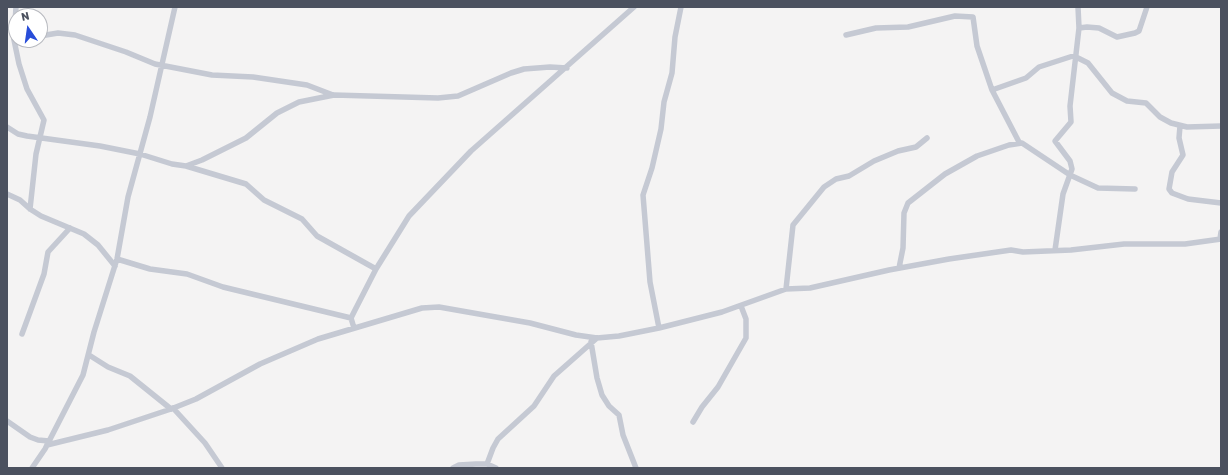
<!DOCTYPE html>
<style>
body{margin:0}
#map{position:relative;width:1228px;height:475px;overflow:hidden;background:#f4f3f3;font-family:Rubik,sans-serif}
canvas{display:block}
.frame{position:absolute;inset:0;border:8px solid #4b515f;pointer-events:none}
.north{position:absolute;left:8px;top:8px;width:40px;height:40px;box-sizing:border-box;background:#fff;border:1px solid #b7b9bf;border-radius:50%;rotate:347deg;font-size:11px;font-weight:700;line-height:16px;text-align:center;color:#4b515f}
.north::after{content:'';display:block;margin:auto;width:14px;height:18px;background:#284dd9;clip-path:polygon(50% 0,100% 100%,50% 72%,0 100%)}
</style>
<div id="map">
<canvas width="1228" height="475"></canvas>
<div class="frame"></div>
<div class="north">N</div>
</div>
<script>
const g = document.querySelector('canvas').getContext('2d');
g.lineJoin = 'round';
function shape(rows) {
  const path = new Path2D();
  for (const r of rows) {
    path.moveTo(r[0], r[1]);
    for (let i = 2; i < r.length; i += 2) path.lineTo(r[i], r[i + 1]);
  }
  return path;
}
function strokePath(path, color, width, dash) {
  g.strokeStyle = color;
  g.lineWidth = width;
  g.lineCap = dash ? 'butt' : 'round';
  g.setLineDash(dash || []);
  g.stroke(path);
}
strokePath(shape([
 [16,7,14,40,19,64,27,89,44,120,36,154,30,209],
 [1079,28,1087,27,1099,28,1117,37,1135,33,1139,31,1147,7],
 [846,35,876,28,908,27,955,16,973,17,977,46,992,90,1019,142],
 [40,36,58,33,75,35,126,52,155,64,212,75,253,77,307,85,333,95],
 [1076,57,1088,63,1112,93,1127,101,1146,103,1160,117,1171,123,1187,127,1221,126],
 [992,90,1026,78,1039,67,1076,55],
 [1180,126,1179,138,1183,155,1172,172,1169,189,1172,193,1188,199,1221,203],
 [7,127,18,134,27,136,100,146,140,154,172,164,186,166,202,160,246,138,277,113,299,102,334,95,438,98,458,96,511,73,524,69,550,67,567,68],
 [186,166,246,184,264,200,302,219,317,236,376,269],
 [7,194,20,200,30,209,41,216,84,234,98,245,115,266],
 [1220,239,1221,232],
 [1055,250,1063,194,1072,169,1070,161,1055,141,1071,122,1070,106,1079,28,1078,7],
 [117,259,150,269,187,274,223,287,351,318],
 [899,268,903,248,904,213,908,203,945,174,977,156,1009,145,1022,143,1070,175,1098,188,1135,189],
 [786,289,793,225,824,187,836,179,849,176,874,161,898,151,916,147,927,138],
 [354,328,351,318,354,312,376,269,409,216,471,151,634,7],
 [659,328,650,282,643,195,652,168,661,129,664,102,672,73,675,37,681,7],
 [22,334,44,274,48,252,70,228],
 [591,342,597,378,602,395,609,406,619,415,623,435,636,468],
 [89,355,108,367,130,376,171,409],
 [173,408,205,443,222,468],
 [7,421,30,437,38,440,49,441],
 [693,422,702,407,718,387,746,338,746,319,741,306],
 [47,445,108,430,171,409,196,399,260,364,318,339,422,308,439,307,530,323,576,335,597,338,619,336,659,328,722,312,786,289,810,288,889,270,949,259,1011,250,1023,252,1071,250,1124,244,1185,244,1221,239],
 [487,464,493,448,498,439,534,406,554,376,597,338],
 [32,468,45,449,83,375,94,332,117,259,128,197,150,117,175,7],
 [453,468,459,465,476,464,487,464,496,468]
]), '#c5c9d3', 5.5);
</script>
